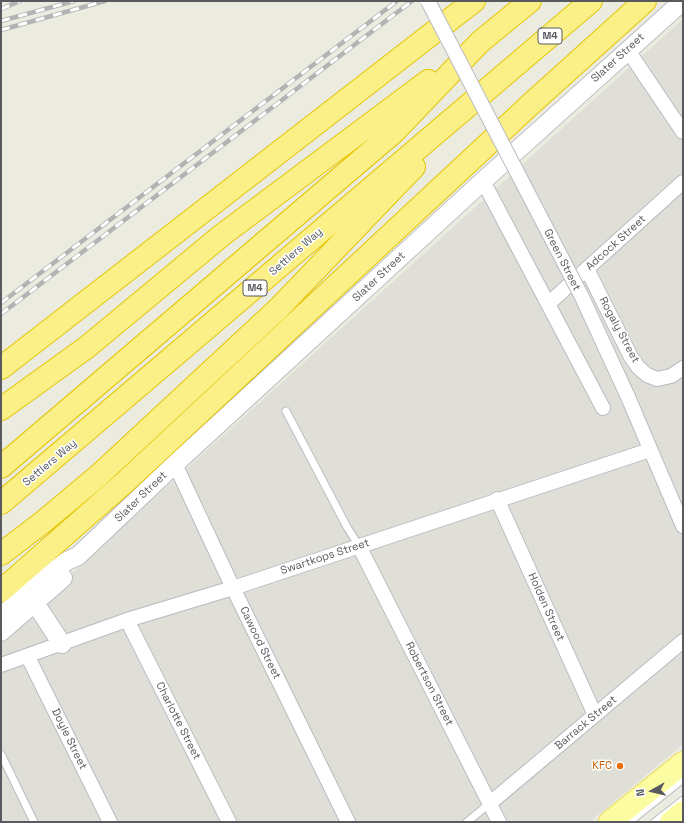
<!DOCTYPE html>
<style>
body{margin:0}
#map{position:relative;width:684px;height:823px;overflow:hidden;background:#ebebdf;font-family:"Space Grotesk",sans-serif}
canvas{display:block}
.frame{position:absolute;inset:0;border:2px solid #585a60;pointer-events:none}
.north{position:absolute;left:632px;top:771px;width:40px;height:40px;-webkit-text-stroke:3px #fff;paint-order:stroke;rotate:262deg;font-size:11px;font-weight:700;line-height:16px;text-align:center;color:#585a60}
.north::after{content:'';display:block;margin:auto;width:14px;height:18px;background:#585a60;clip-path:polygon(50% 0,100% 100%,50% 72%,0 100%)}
</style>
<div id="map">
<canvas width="684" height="823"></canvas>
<div class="frame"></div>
<div class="north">N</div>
</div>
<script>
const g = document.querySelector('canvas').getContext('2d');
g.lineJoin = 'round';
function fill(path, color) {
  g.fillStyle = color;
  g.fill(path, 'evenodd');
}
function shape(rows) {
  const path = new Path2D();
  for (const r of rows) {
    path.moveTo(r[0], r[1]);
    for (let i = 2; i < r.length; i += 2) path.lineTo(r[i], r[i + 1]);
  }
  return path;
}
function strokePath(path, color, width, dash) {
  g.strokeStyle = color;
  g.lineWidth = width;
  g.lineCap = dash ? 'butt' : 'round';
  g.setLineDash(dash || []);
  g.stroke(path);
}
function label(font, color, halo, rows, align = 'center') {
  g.font = font + ' "Space Grotesk",sans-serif';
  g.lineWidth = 3;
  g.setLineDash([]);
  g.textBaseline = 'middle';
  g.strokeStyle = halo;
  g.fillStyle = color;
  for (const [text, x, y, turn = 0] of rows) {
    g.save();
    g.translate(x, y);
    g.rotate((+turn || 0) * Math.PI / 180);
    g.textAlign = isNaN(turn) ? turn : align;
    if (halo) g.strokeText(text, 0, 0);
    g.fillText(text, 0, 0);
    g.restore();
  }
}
fill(shape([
 [683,19,683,744,590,822,1,822,1,637]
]), '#dfded7');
const service = shape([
 [286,411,347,527,359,546],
 [1,754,34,822],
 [467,822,489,804],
 [629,822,683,779],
 [655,822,683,800]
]);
const minor = shape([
 [627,49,683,132],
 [483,181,603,408],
 [587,269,631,357,638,367,647,375,657,379,671,376,683,368],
 [548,304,683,182],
 [628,397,683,526],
 [175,464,233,588,348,822],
 [497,499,595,715],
 [359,546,499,822],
 [127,620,229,822],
 [28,657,110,822],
 [1,665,127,620,233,588,650,450],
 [489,804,683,641]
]);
const tertiary = shape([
 [25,597,35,603,62,644],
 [1,616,55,570,67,561,78,556,175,464,483,181,683,1],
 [1,632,63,578]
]);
const primary = shape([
 [610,822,683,763],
 [671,822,683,812]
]);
const motorway = shape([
 [1,368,474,1],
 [1,409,87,347,222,235,428,81],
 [1,467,394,132,480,42,530,1],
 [1,503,591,1],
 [1,554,43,522,98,476,279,308,414,167],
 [1,591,125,482,533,102,645,1]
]);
strokePath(service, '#babbc1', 9);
strokePath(minor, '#babbc1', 16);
strokePath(tertiary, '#babbc1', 20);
strokePath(primary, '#eddc56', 24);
strokePath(motorway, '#e5c505', 24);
strokePath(service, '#fff', 7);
strokePath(minor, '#fff', 14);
strokePath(tertiary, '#fff', 18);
strokePath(primary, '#fcfda3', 22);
strokePath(motorway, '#faf087', 22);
const rail = shape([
 [1,9,20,1],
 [1,21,74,1],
 [1,30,105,1],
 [1,303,397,1],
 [1,314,412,1]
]);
strokePath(rail, '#b3b3b4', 4.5);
strokePath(rail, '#fff', 3, [9]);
const minorBridge = shape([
 [428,1,582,297,628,397]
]);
strokePath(minorBridge, '#babbc1', 16, []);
strokePath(minorBridge, '#fff', 14);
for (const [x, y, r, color] of [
 [620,766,4,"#e8710a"]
]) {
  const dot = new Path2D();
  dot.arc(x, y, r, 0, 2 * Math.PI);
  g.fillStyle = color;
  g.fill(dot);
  strokePath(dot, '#fff', 1.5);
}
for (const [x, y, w] of [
 [550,36,24],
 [255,288,24]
]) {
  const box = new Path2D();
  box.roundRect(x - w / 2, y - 8, w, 16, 3);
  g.fillStyle = '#fff';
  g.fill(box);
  strokePath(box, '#585a60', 1);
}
label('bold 10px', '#585a60', null, [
 ["M4",550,36],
 ["M4",255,288]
]);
label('11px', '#585a60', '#fff', [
 ["Slater Street",618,58,-42],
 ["Adcock Street",616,243,-42],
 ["Settlers Way",296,252,-41],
 ["Green Street",562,260,63],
 ["Slater Street",379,277,-43],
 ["Rogaly Street",619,330,62],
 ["Settlers Way",50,463,-40],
 ["Slater Street",141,497,-44],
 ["Swartkops Street",325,557,-18],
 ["Holden Street",546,607,66],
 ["Cawood Street",260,643,64],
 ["Robertson Street",429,684,63],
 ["Charlotte Street",178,721,63],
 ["Barrack Street",586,723,-40],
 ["Doyle Street",69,739,64]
]);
label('11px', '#c56008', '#fff', [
 ["KFC",612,766]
], 'right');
</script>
